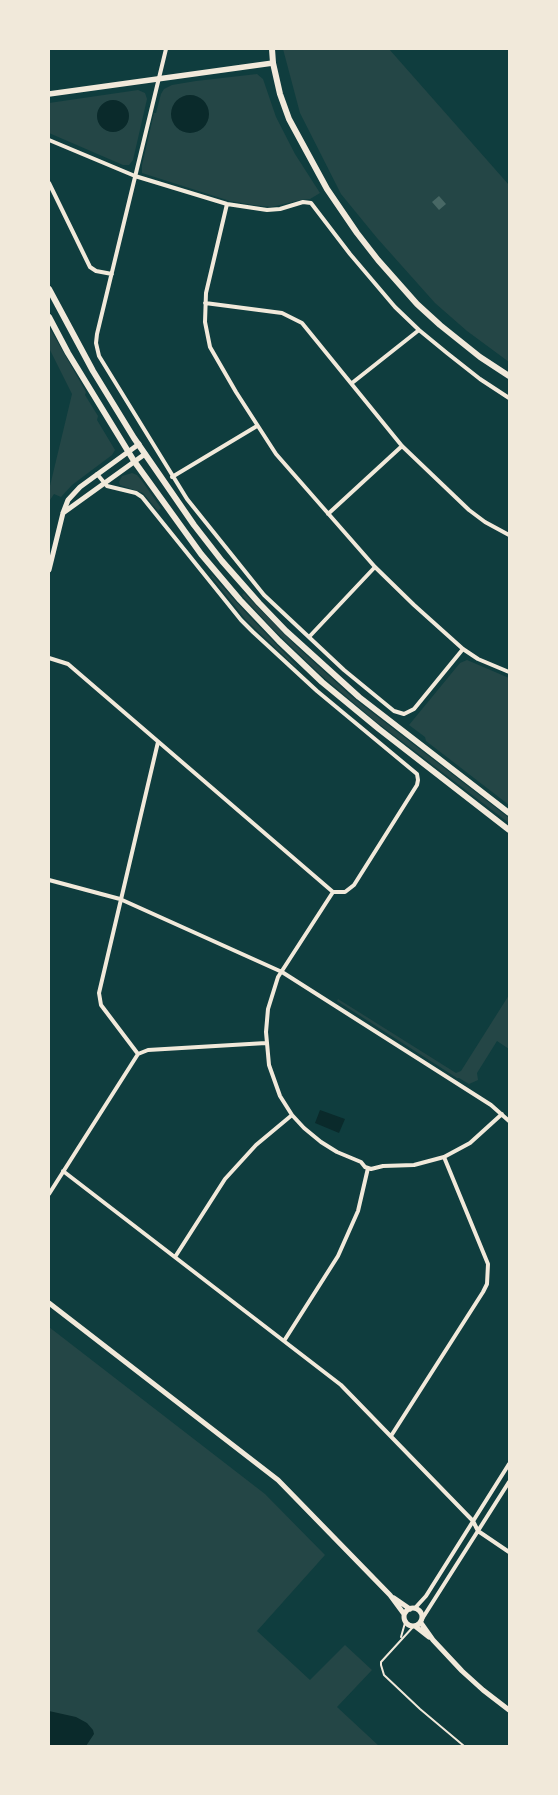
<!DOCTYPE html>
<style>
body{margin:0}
#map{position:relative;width:558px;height:1795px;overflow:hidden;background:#0f3d3e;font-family:"Source Sans 3",sans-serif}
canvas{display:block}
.frame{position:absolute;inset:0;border:50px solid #f1e9da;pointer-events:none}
</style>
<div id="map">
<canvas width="558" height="1795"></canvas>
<div class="frame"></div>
</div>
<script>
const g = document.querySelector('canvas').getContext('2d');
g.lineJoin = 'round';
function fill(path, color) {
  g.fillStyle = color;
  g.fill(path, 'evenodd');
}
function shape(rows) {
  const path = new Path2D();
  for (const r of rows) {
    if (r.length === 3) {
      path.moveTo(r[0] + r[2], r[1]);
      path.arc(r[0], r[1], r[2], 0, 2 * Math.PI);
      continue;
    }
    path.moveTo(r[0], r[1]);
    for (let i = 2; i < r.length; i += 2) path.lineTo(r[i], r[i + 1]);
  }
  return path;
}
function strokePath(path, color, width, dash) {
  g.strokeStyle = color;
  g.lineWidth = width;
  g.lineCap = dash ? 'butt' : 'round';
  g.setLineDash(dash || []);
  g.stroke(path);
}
fill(shape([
 [283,49,389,49,509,185,509,362,467,331,435,303,377,238,341,194,300,113],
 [257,74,263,79,276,117,295,154,320,193,310,199,300,200,280,205,271,207,253,205,230,201,142,173,142,165,154,113,156,113,161,94,164,89,172,85,196,81],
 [138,90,145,93,147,99,133,160,129,165,123,165,49,133,49,103],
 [49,327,86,392,85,395,98,416,97,420,115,450,112,455,72,485,61,497,54,494,50,500,49,490,72,394,49,348],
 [132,473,137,475,142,481,161,508,158,511,143,493,120,485,119,482,122,476],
 [212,575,247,614,297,666,296,667,246,620,211,576],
 [244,593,294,644,352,697,509,818,509,823,374,720,321,675,269,625,242,595],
 [467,660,509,678,509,805,426,741,425,737,409,725,460,663],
 [509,995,509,1049,497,1041,477,1073,478,1080,469,1084,459,1078,457,1078,337,1001,338,999,456,1073,461,1071],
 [49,1327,265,1494,325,1555,257,1631,310,1680,345,1645,372,1670,337,1707,379,1746,49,1746]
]), '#244646');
fill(shape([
 [190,114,19],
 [113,116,16],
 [320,1110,345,1119,339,1133,315,1123],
 [49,1711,76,1717,87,1723,93,1730,94,1734,86,1746,49,1746]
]), '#0a2a2b');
fill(shape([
 [439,196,446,204,439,210,432,202]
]), '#486865');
strokePath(shape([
 [413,1627,381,1662,381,1665,384,1675,420,1709,464,1746],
 [401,1637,405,1623]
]), '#f1e9da', 2);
strokePath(shape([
 [166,49,97,334,96,343,99,356,187,499,264,595,344,670,394,711,404,714,414,709,463,649],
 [49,140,135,176,227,204,267,210,280,209,303,202,311,203,350,254,395,307,419,330,447,353,480,379,509,398],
 [49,183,90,267,96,271,112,274],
 [227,204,206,293,205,322,210,347,236,392,276,454,375,567,414,605,463,649,478,659,509,672],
 [205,303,282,313,302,323,402,446,469,510,485,522,509,535],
 [352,383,419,330],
 [97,474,107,486,136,493,142,497,241,620,253,632,317,691,417,774,418,780,417,785,354,885,345,892,333,892],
 [172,477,257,426],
 [328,514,402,446],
 [309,637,375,567],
 [49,658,68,664,333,892],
 [49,880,120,899,282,972,491,1105,509,1121],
 [333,892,278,977,268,1009,266,1032,269,1065,280,1096,292,1115,304,1128,321,1142,337,1152,361,1162,365,1167,371,1169,383,1166,414,1165,444,1157,470,1143,502,1114],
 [138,1054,101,1005,99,993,158,742],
 [138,1054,148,1050,266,1043],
 [63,1171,341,1385,473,1521,478,1531,509,1552],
 [49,1194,138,1054],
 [175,1257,225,1179,256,1145,292,1115],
 [284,1341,338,1256,358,1211,368,1168],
 [391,1436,483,1292,487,1284,488,1264,444,1157],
 [415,1608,426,1596,509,1464],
 [422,1619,509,1482]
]), '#f1e9da', 4);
strokePath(shape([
 [63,513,145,454],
 [49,570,63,513,68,500,80,487,139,444],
 [49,1303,278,1480,390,1595,404,1614],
 [394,1598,410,1609],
 [413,1617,9],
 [421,1623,433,1640,462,1671,483,1690,509,1710],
 [415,1626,429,1637]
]), '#f1e9da', 5);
strokePath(shape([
 [49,94,273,63]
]), '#f1e9da', 5.5);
strokePath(shape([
 [272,49,273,63,280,94,289,119,327,189,357,233,378,260,417,304,440,325,480,357,509,376],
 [49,289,93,371,134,438,194,525,222,561,259,603,286,631,359,697,509,813],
 [49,317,68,353,134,461,201,554,240,600,279,641,322,682,379,729,509,830]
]), '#f1e9da', 6);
</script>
